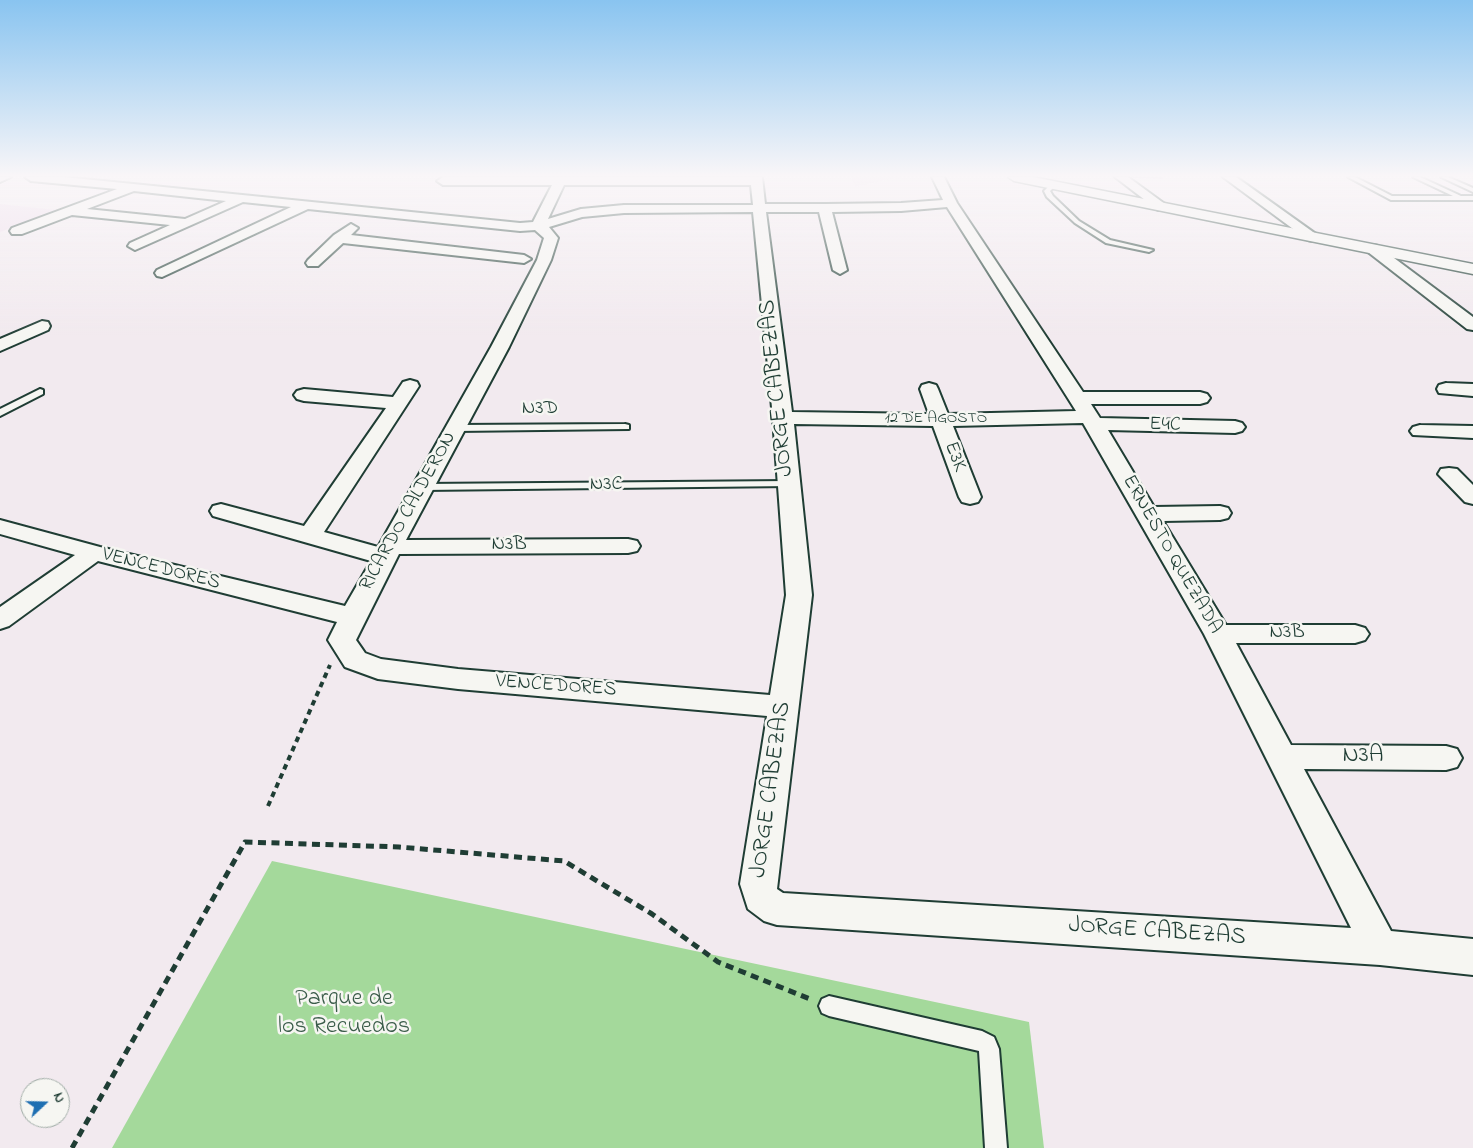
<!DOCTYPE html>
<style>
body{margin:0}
#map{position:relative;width:1473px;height:1148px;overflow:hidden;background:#f2eaef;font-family:"Indie Flower",sans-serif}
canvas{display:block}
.north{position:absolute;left:20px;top:1078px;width:50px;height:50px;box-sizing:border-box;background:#f6f6f2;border:1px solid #a0aca6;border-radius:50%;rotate:69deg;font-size:14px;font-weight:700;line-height:20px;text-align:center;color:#1f3d34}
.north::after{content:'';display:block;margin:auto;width:18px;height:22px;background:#1f6fb2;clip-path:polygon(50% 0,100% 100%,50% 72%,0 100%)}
</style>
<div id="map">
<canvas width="1473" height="1148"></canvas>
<div class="north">N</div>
</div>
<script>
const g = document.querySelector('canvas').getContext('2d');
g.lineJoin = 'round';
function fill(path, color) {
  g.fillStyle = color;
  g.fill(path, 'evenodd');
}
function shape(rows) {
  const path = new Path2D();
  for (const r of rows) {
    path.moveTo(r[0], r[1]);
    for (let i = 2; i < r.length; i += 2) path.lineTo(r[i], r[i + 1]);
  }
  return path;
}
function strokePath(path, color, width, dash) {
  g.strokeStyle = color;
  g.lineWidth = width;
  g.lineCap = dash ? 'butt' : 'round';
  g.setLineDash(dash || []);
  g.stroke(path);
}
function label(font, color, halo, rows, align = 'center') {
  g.font = font + ' "Indie Flower",sans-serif';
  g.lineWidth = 5;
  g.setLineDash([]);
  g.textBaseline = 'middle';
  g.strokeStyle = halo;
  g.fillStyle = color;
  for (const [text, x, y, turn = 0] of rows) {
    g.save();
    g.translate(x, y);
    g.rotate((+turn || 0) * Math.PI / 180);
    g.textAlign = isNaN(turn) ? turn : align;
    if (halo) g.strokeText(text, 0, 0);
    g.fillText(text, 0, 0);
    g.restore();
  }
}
fill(shape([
 [851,177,899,177,855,187],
 [0,204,57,210,0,232]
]), '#eddbeb');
fill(shape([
 [272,861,1029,1022,1044,1148,112,1148]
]), '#a4d99b');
const lane = shape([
 [1348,177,1355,177,1392,196,1453,196,1413,177,1420,177,1461,196,1473,196,1473,200,1391,200,1348,177],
 [1441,177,1448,177,1473,188,1473,192,1441,177],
 [1051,184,1056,185,1050,191,1053,196,1079,221,1110,240,1153,250,1149,252,1106,243,1075,223,1047,197,1044,191,1051,184],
 [40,389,43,390,43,394,0,416,0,409,40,389],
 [625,424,629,425,629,429,456,431,451,428,456,425,625,424],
 [789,481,794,484,793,486,423,490,417,487,423,484,789,481],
 [829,996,982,1031,994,1037,999,1049,1007,1148,985,1148,979,1051,829,1016,822,1013,819,1006,822,999,829,996]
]);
const street = shape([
 [0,177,11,177,0,182,0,177],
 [25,177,64,177,520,223,533,222,552,185,443,185,437,181,443,177,762,177,765,204,825,204,901,203,943,200,932,177,944,177,957,203,1083,392,1200,392,1207,394,1210,398,1207,402,1200,404,1091,404,1100,418,1235,421,1242,423,1245,427,1242,431,1235,433,1108,430,1154,507,1220,506,1228,508,1231,513,1228,518,1220,520,1163,521,1226,625,1355,625,1365,628,1369,634,1365,640,1355,643,1236,643,1291,745,1446,746,1457,749,1462,758,1457,767,1446,770,1304,769,1391,931,1473,939,1473,975,1380,965,777,925,764,921,748,909,740,884,767,716,458,689,378,679,345,667,328,640,337,622,98,561,9,626,0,629,0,607,75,555,0,534,0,520,100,547,345,606,371,561,213,516,210,511,213,506,221,504,304,526,386,408,304,401,297,399,294,395,297,391,304,389,393,397,403,382,410,380,417,382,419,386,324,532,378,547,491,347,537,260,544,238,535,230,520,231,308,209,162,277,157,276,155,273,157,270,291,207,243,202,135,250,128,246,130,243,170,225,72,215,22,234,12,234,10,231,12,228,117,189,31,181,25,177],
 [564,185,751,185,753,205,624,205,581,209,548,219,564,185],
 [134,191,226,201,185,219,87,209,134,191],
 [947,207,1076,411,948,414,938,389,936,385,929,383,922,385,920,389,929,414,792,412,766,212,819,212,833,270,840,274,847,270,832,212,901,211,947,207],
 [753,212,773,418,786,595,770,695,458,669,381,659,365,653,356,640,399,554,628,553,637,551,640,546,637,541,628,539,406,540,509,347,551,260,558,238,549,227,582,217,624,213,753,212],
 [1083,423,1204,634,1351,928,783,893,777,889,812,595,794,424,933,426,959,497,962,502,970,504,978,502,981,497,953,426,1083,423],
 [1115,177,1128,177,1169,207,1168,210,1158,210,1115,177],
 [1223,177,1236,177,1320,237,1313,241,1308,240,1223,177],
 [351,224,358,228,351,235,524,255,531,259,524,263,343,243,318,266,308,266,306,263,308,260,334,235,351,224],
 [1373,245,1378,246,1473,317,1473,330,1467,329,1368,252,1366,249,1373,245],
 [42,321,48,322,50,326,48,330,0,351,0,339,42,321],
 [1446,383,1473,384,1473,396,1439,393,1437,389,1439,385,1446,383],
 [1420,425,1473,426,1473,438,1413,435,1410,431,1413,427,1420,425],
 [1449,468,1457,469,1473,485,1473,504,1465,502,1438,474,1441,469,1449,468]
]);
const secondary = shape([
 [1008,177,1033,177,1473,264,1473,274,1014,181,1008,177]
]);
strokePath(lane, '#1f3d34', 4);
strokePath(street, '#1f3d34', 4);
strokePath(secondary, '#1f3d34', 3);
strokePath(shape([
 [268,806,330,665]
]), '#1f3d34', 4, [5.5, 4.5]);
strokePath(shape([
 [72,1148,245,842,399,847,564,861,652,914,718,962,810,999]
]), '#1f3d34', 5, [8, 5.5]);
fill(lane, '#f6f6f2');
fill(street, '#f6f6f2');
fill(secondary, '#f6f6f2');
fill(shape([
 [1131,177,1163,177,1163,179,1133,178]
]), '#c29fc2');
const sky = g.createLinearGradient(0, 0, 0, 338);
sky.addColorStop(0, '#89c4f0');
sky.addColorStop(0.52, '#f9f6f8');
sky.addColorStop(1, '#f9f6f800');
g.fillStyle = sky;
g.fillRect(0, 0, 1473, 338);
label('16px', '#1f3d34', '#f6f6f2', [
 ["12 DE AGOSTO",936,419]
]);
label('20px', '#1f3d34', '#f6f6f2', [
 ["N3D",540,410],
 ["E4C",1165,426,1],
 ["E3K",954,457,69],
 ["N3C",606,486],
 ["RICARDO CALDERON",409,512,-61],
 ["N3B",509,546],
 ["ERNESTO QUEZADA",1171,555,60],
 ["VENCEDORES",161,570,14],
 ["N3B",1287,634],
 ["VENCEDORES",556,687,4]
]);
label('24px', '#1f3d34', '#f6f6f2', [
 ["JORGE CABEZAS",778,388,-96],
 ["N3A",1363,757],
 ["JORGE CABEZAS",772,790,-82],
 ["JORGE CABEZAS",1157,933,4]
]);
label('24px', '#3a5c49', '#f6f6f2', [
 ["Parque de",344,1000],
 ["los Recuedos",344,1028]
]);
</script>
